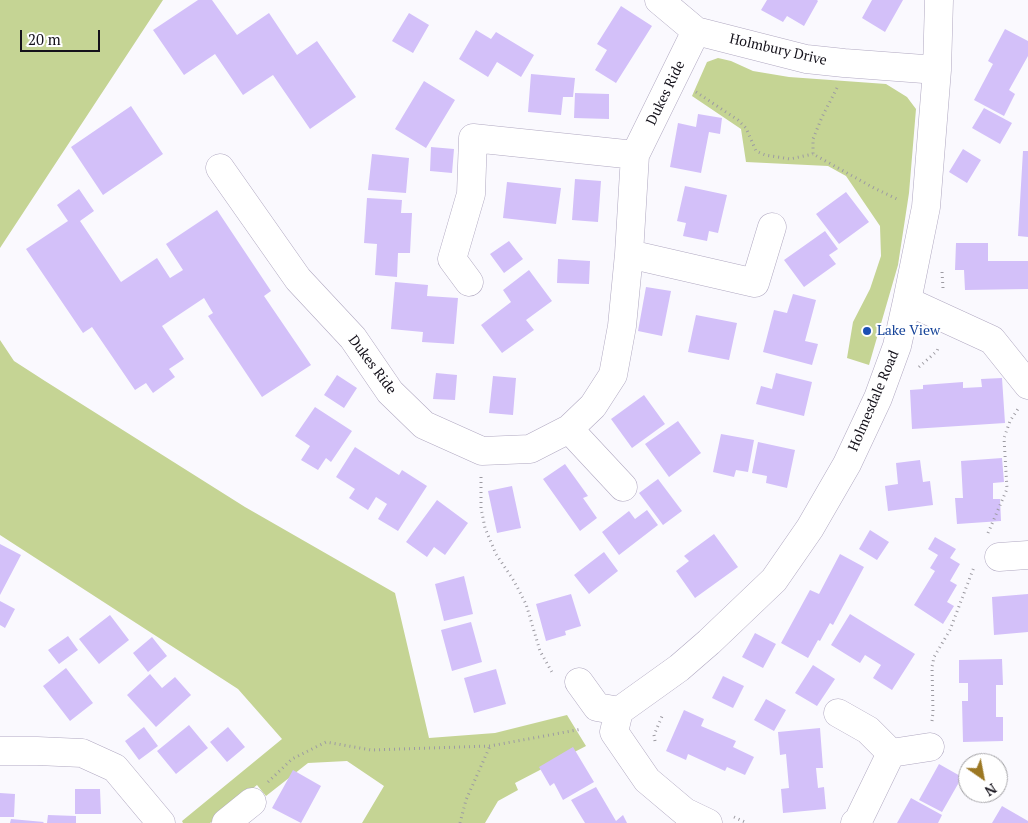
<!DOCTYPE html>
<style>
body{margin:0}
#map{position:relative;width:1028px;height:823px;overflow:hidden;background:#faf9fe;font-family:"PT Serif",serif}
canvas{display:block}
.north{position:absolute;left:958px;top:753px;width:50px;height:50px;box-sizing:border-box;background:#fff;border:1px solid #a1a0a4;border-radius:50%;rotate:147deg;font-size:14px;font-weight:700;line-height:20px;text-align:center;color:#15121b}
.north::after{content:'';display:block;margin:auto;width:18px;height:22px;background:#9c7823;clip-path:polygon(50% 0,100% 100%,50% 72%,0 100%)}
.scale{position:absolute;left:20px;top:30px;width:80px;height:22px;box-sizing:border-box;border:2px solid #15121b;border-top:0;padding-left:6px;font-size:15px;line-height:18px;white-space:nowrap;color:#15121b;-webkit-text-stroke:4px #fff;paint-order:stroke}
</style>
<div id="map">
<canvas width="1028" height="823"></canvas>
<div class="north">N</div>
<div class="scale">20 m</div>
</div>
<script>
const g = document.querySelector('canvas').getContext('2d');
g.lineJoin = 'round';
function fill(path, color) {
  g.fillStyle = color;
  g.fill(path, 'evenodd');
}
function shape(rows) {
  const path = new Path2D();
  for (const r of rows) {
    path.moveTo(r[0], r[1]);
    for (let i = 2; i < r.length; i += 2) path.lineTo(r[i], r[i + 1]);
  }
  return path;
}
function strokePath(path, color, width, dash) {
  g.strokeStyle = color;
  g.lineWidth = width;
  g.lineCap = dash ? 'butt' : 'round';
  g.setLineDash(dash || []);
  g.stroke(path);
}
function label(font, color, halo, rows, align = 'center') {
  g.font = font + ' "PT Serif",serif';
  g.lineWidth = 4;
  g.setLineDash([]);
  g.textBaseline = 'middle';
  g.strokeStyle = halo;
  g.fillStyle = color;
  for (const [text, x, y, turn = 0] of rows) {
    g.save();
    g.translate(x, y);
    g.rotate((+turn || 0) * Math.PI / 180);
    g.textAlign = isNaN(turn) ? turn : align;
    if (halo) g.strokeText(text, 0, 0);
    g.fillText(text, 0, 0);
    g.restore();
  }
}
fill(shape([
 [0,0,163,0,0,248],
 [718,58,731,61,753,71,789,77,886,84,907,97,916,109,909,193,898,265,869,365,847,358,853,322,870,289,881,256,880,226,846,176,828,166,746,162,741,129,692,96,707,62],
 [0,340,14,361,45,381,245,507,395,593,429,738,495,733,567,715,586,746,515,783,518,790,498,801,485,823,362,823,384,786,347,761,308,763,266,796,257,785,210,823,183,823,182,821,282,739,238,689,0,535]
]), '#c5d494');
fill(shape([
 [198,0,212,0,237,35,269,13,297,55,317,41,356,97,310,129,273,75,243,95,215,54,184,75,153,30],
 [767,0,817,0,818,1,804,26,787,16,783,22,761,10],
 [872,0,903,0,885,32,862,18],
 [621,6,652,26,616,83,595,70,607,50,597,44],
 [409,13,429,25,413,53,392,41],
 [1005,29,1028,41,1028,56,1009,90,1015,94,1004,116,974,100,993,64,988,61],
 [476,30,491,39,496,32,534,55,521,77,497,62,488,77,459,59],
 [531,74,575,78,573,97,563,97,561,115,528,112],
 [424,81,455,100,426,148,395,129],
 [575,93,609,94,609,119,574,118],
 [131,106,163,154,103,195,71,147],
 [984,108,1012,123,1000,144,972,128],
 [698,114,722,118,720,134,709,132,701,173,670,167,678,123,696,127],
 [431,147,454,149,452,173,430,171],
 [963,149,981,160,967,183,949,172],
 [1023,151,1028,151,1028,237,1018,236],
 [372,154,409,158,406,193,368,190],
 [575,179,601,181,598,222,572,220],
 [507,182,561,188,556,224,503,218],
 [685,186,727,195,718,233,709,231,707,241,683,236,686,223,677,221],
 [79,189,94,211,80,221,121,282,157,258,170,278,183,270,166,244,217,210,271,291,264,296,311,365,262,397,208,316,213,313,204,298,162,326,184,359,169,369,175,377,153,393,146,383,135,390,92,327,83,333,26,249,68,221,57,205],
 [846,192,869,222,839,244,816,214],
 [367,198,402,200,401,213,412,213,410,253,398,253,397,277,375,275,377,244,364,243],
 [825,231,838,249,829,255,836,264,804,287,784,260],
 [509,241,523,259,504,273,490,254],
 [956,243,988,243,988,261,1028,261,1028,289,965,290,964,270,955,270],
 [558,259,590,261,589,284,557,283],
 [529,270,552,301,526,320,534,330,502,353,481,325,511,302,503,290],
 [395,282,428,285,427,296,458,298,454,344,422,342,423,332,391,329],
 [646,287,671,291,662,336,638,331],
 [793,294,816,300,805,341,818,344,812,365,763,352,774,310,787,313],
 [696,315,737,323,729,360,688,352],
 [436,373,457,375,455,400,433,399],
 [776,373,812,382,804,416,756,404,761,386,772,389],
 [337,375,357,388,344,408,324,395],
 [493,376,516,378,513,415,489,413],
 [1002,378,1005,423,912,429,910,390,923,389,923,385,963,382,963,388,982,387,981,379],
 [644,395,665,424,632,448,611,419],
 [315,407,352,431,331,462,326,458,318,470,301,460,310,446,295,436],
 [678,421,701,453,669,477,645,444],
 [721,434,754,440,748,472,736,470,734,477,713,472],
 [758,442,795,450,787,488,766,483,767,476,752,473],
 [355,447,399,475,402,470,427,486,398,531,378,519,387,504,376,497,368,510,349,498,355,489,336,477],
 [1002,458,1004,482,993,483,993,499,1000,499,1001,521,957,524,955,498,963,498,961,461],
 [920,460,923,482,930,481,933,505,888,511,885,486,898,484,896,463],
 [565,464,588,496,583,498,597,518,580,531,543,479],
 [658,479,682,511,663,525,639,493],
 [512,486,521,528,497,533,488,491],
 [437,500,468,523,445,555,434,547,427,557,406,542],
 [647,510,658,525,619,555,602,532,629,511,635,519],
 [870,530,889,542,877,560,859,549],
 [714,534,738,567,695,598,676,571,689,561,684,556],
 [935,537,956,549,950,558,960,564,950,581,957,585,947,602,954,606,943,624,914,605,935,571,930,568,938,555,928,549],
 [0,544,21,555,0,595],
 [604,552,618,571,589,594,574,575],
 [840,554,864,567,833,625,830,623,820,641,818,640,808,658,781,643,810,590,819,594],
 [464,576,473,614,444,621,435,584],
 [571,594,581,626,565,631,566,635,546,641,536,604],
 [1028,594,1028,632,994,635,992,597],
 [0,601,15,609,5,628,0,625],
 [850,614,915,654,892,690,873,678,881,665,865,655,860,663,831,645],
 [110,615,129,640,99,664,79,639],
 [471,622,482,662,452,671,441,630],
 [755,633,776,644,763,668,742,657],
 [68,636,78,650,59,664,48,650],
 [152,637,167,656,148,672,133,653],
 [1002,659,1003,685,996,685,996,717,1003,717,1003,741,963,742,962,701,968,701,968,683,959,683,959,660],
 [813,665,835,679,817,706,795,693],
 [66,668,93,703,70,721,43,686],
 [496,669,506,704,474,713,464,678],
 [150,674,162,688,175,677,191,695,156,727,127,695],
 [723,676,744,686,733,708,712,698],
 [766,699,786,710,774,731,754,720],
 [684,710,704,719,701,726,736,741,733,747,754,757,745,775,727,767,725,771,688,754,686,760,666,751],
 [189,725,208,748,176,774,157,751],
 [144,727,158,746,139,760,125,741],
 [228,727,245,747,227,762,210,742],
 [820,728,823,768,816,768,818,788,824,787,826,809,783,813,781,789,789,788,786,754,780,755,778,732],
 [573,747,594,782,563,800,554,783,550,786,539,767],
 [939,764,962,777,942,812,919,800],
 [293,770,321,786,301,823,272,808],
 [596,787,616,821,623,815,627,823,585,823,571,800],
 [75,789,100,789,101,814,75,814],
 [0,793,15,794,14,817,0,817],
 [911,798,942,815,938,823,897,823],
 [1002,806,1028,821,1028,823,992,823],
 [48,815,76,816,76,823,47,823],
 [11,819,44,822,43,823,10,823]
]), '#d3c0f9');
const minor = shape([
 [659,0,696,31,806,59,844,63,937,70],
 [220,168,298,279,353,338,390,392,424,425,482,451,530,449,569,429,593,406,613,375,622,326,629,254,635,155,696,31],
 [629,254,755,283,772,227],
 [469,282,452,259,471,194,473,138,635,155],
 [907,301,992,340,1028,385],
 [569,429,623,487],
 [999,557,1028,555],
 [579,682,597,707,619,711],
 [619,711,679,668,709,642,774,580,810,528,847,464,878,398,897,346,907,301,926,207,937,70,939,0],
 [619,711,614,732,647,780,685,812,708,823],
 [838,713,868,730,891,753],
 [0,751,37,751,82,753,115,768,161,823],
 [891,753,930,747],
 [226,823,252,802],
 [855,823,858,821,891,753]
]);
strokePath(minor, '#b0a8c1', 29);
strokePath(shape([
 [837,88,822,117,813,139,813,154,874,188,899,200],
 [696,92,738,120,746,128,756,151,765,155,790,159,813,154],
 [942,272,943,288],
 [919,367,937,351,939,346],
 [481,477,481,508,485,528,496,554,514,581,526,604,540,651,553,674],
 [988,533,1007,489,1004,438,1010,421,1018,409],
 [932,721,933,712,932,667,934,657,950,630,974,567],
 [655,741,654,735,663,714],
 [268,782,292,759,326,742,371,750,490,746,582,729],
 [734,817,747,823],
 [460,823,466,800,490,746]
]), '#9d9ba2', 3, [1, 4]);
strokePath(minor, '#fff', 28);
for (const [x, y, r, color] of [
 [867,331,5,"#1a4fb4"]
]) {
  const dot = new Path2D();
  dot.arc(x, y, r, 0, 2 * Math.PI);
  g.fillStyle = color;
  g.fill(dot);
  strokePath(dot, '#fff', 2);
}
label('14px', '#15121b', '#fff', [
 ["Holmbury Drive",778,50,13],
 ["Dukes Ride",666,93,-64],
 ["Dukes Ride",372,365,53],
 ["Holmesdale Road",874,401,-67]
]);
label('14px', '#164399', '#fff', [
 ["Lake View",877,331]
], 'left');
</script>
